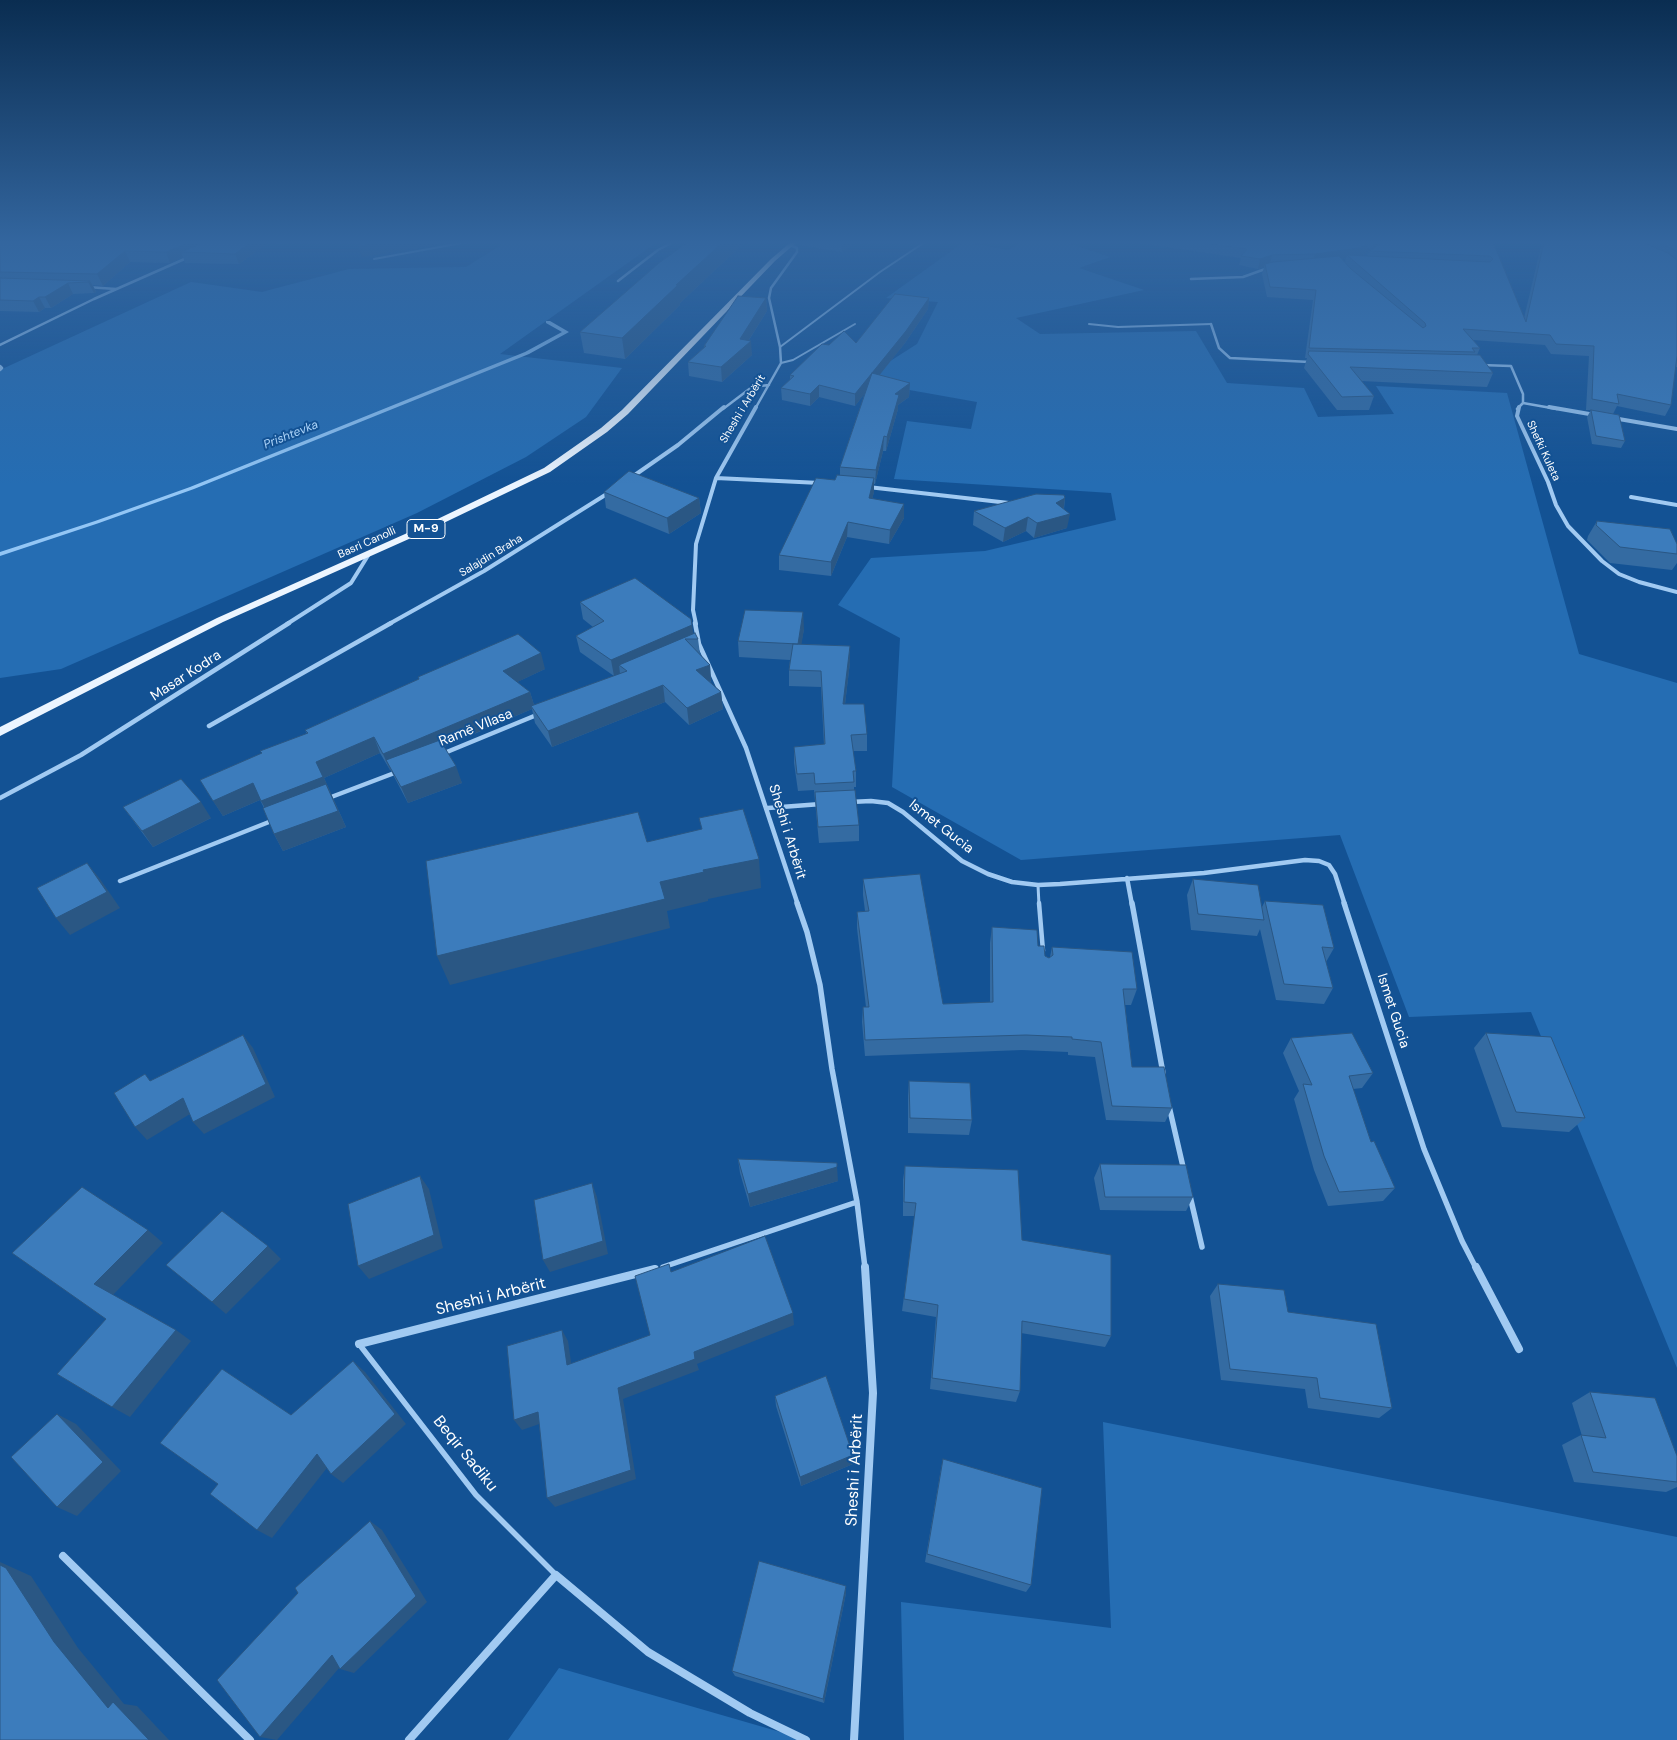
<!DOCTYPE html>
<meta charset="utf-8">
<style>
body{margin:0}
canvas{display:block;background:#135294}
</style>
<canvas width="1677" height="1740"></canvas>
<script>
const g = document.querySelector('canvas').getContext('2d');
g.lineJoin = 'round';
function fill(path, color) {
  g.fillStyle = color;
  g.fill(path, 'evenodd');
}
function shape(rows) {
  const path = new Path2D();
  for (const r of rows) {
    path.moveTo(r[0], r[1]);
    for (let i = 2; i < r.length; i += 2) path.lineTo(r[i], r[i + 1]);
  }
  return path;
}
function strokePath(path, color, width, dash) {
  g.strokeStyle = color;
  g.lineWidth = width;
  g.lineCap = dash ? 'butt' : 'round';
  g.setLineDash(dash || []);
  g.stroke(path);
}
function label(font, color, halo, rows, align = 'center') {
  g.font = font + ' "DM Sans",sans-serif';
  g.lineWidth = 4;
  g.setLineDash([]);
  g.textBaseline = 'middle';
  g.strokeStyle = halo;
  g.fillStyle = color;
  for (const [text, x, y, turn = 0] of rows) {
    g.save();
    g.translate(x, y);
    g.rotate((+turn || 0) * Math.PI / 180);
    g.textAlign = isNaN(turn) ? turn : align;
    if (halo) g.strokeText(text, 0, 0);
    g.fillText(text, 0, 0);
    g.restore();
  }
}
fill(shape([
 [506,242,657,242,500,354,622,368,586,417,526,457,417,513,61,669,0,678,0,370,191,282,262,292,349,269,466,267],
 [964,242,1008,250,1022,242,1065,242,1110,257,1079,268,1144,290,1016,318,1040,334,1196,331,1227,383,1304,388,1318,417,1394,414,1376,386,1507,393,1579,654,1677,683,1677,1368,1531,1012,1409,1017,1340,835,1021,860,892,787,900,638,838,605,871,558,985,551,1116,520,1111,493,894,479,907,421,971,429,977,402,859,381,917,344,938,302,886,298],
 [1103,1422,1677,1537,1677,1740,904,1740,901,1602,1111,1628],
 [559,1668,808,1740,508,1740]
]), '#256db3');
fill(shape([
 [546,321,550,321,569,332,529,354,194,489,99,523,0,556,0,552,95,521,190,487,525,352,562,332,546,323,546,321]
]), '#93c6f5');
strokePath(shape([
 [374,259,467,242],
 [1089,324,1118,327,1211,324],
 [780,347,880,272,925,242],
 [781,363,793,360,855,324]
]), '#a1caf2', 2);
strokePath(shape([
 [1038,885,1039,905]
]), '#a1caf2', 3);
strokePath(shape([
 [1039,903,1043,951]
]), '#a1caf2', 4.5);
strokePath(shape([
 [359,1344,476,1495,556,1575]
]), '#a1caf2', 5.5);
strokePath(shape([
 [1191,279,1243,277,1268,268],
 [618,281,658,250,673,242],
 [87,287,116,289],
 [1211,324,1219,348,1230,358,1310,362],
 [0,345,94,299,189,257],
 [1481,365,1511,366,1523,394,1523,403,1517,409],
 [0,366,2,368,0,370],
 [1523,403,1557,409],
 [723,409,752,387,769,385],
 [755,409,781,363,780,347,769,298,771,288,797,252,797,248,790,245]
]), '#a1caf2', 2.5);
strokePath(shape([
 [1519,407,1517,416,1548,482,1556,505,1568,526,1602,561,1619,574,1639,582,1677,592],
 [1549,407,1595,415],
 [1613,418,1677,429],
 [632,477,678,445,724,407],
 [716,478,820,483],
 [868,487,1009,503],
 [1631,497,1677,505],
 [287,624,351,583,369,554],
 [389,624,484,571,610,492],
 [696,624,693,610,696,544,716,478,756,407]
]), '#a1caf2', 4);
strokePath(shape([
 [695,623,699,644,746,748,798,905],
 [209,726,391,623],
 [442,754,539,714],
 [0,798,81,755,289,623],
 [326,799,397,772],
 [850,802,871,801,888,803,903,812,962,861,988,874,1012,882,1038,885,1060,884,1204,873,1305,860,1319,861,1329,865,1335,874,1345,905],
 [768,808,821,804],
 [1127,878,1132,905],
 [120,881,274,820]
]), '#a1caf2', 4.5);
strokePath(shape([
 [797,903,807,932,820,985,832,1069,857,1202,865,1268],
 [1132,903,1163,1073],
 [1344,903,1424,1149,1462,1241,1476,1268],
 [1169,1106,1184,1171],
 [1190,1196,1202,1247],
 [663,1267,857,1202]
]), '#a1caf2', 5.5);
strokePath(shape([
 [1476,1267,1519,1349],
 [359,1344,655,1269],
 [63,1556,250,1740],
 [409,1740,556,1575,648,1652,750,1713,806,1740],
 [854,1740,873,1393,865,1267]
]), '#a1caf2', 8);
fill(shape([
 [791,242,797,242,775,261,628,414,607,432,550,472,429,530,223,622,0,736,0,727,217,618,423,526,544,468,601,428,622,410,771,259,791,242]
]), '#ecf5ff');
fill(shape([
 [0,242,269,242,239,264,185,263,183,257,170,263,130,262,103,286,93,285,96,292,94,293,73,294,51,308,45,308,39,312,0,311],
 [269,242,290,242,286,244],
 [688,242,745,242,680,303,680,305,625,359,584,353,580,332],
 [800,242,856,242,842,252,800,245],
 [1132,242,1493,242,1524,318,1542,242,1677,242,1677,367,1675,367,1671,405,1665,416,1617,406,1613,414,1625,441,1621,448,1592,444,1587,417,1591,410,1586,410,1589,356,1551,354,1545,345,1473,340,1480,348,1477,355,1493,373,1487,387,1361,381,1374,396,1369,410,1337,410,1304,368,1307,358,1305,358,1313,300,1267,297,1262,274,1264,267,1258,269,1239,265,1241,258],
 [1367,248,1371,249,1369,251,1367,256,1359,256,1365,254],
 [1346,258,1345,262,1342,259],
 [766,298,767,311,749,340,752,355,722,382,689,376,688,362,704,348,704,346],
 [929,298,928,309,905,343,879,375,910,383,909,397,898,405,898,409,886,451,883,451,875,484,874,484,874,492,872,499,904,504,904,518,889,544,847,537,831,576,779,570,779,555,840,475,840,467,865,393,855,406,819,397,810,406,782,400,781,388,790,380,790,375,829,345,856,343],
 [604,492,699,498,701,513,669,534,606,508],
 [1065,498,1064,509,1067,528,1034,538,1026,531,1003,542,973,525,974,511],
 [1597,521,1677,544,1677,563,1672,570,1610,563,1587,540,1588,536],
 [580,602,693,634,698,639,700,654,710,665,711,681,710,682,721,692,723,709,689,725,665,702,552,747,535,723,532,709,444,747,462,783,408,803,390,769,390,770,380,753,324,778,346,827,283,851,274,834,264,808,260,800,223,816,200,780,307,734,305,730,419,679,418,677,545,669,517,682,530,692,534,705,614,676,580,652,576,636,593,627,583,619],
 [804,629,801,644,850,646,850,662,845,704,867,734,867,751,853,751,856,771,856,787,854,787,854,790,859,825,859,841,819,843,814,790,798,791,794,763,794,747,824,745,821,687,789,686,789,670,790,660,739,657,738,641],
 [123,807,211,818,153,847],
 [863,879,943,1004,990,1002,990,943,992,927,1038,946,1045,956,1049,958,1050,957,1052,947,1137,989,1131,1005,1125,1005,1132,1067,1172,1108,1165,1122,1106,1120,1095,1057,1068,1055,1068,1052,1022,1050,865,1056,862,1022,863,1007,866,1007,857,928,857,912,865,911,863,895],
 [1193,879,1262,907,1265,901,1334,948,1326,962,1333,988,1324,1004,1276,1000,1260,929,1257,936,1191,930,1187,895],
 [1486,1033,1585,1118,1569,1132,1502,1127,1474,1048],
 [1291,1038,1373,1073,1362,1088,1353,1089,1371,1142,1395,1188,1383,1201,1328,1206,1314,1170,1294,1099,1299,1091,1283,1053],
 [909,1081,972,1120,969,1135,908,1133,908,1096],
 [738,1159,838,1181,750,1207,740,1173],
 [1100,1164,1193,1197,1186,1211,1100,1210,1094,1178],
 [905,1166,1022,1240,1111,1336,1105,1347,1021,1333,1020,1391,1016,1402,930,1389,936,1317,902,1311,915,1216,903,1216,903,1180],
 [1218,1284,1392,1408,1379,1418,1308,1408,1305,1389,1221,1380,1210,1296],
 [1590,1392,1677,1456,1677,1487,1666,1492,1574,1482,1562,1445,1581,1435,1582,1436,1572,1403],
 [775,1396,853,1455,853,1464,801,1486,776,1406],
 [943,1459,1031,1585,1026,1592,925,1562,941,1469],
 [846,1586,846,1593,824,1703,735,1676,732,1671]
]), '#346ba2');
fill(shape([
 [190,242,219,242,181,252,183,257,170,263,166,252],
 [251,242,269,242,239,264,235,254],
 [384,242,436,242,437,245,362,257,358,246],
 [723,242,745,242,680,303,680,305,625,359,622,338,676,285],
 [843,242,856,242,842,252,842,243],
 [1374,242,1383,242,1372,249],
 [1368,244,1365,254,1356,257,1347,255,1346,258,1312,263,1315,254],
 [125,251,130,262,103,286,97,274],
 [1272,255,1270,265,1265,264,1264,267,1258,269,1260,259],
 [90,281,96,292,94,293,88,282],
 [68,283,73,294,51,308,45,297],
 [39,297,45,308,39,312,33,301],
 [766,298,767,311,745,346,751,341,752,355,722,382,721,367],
 [929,298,928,309,905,343,855,406,855,394],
 [910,383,909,397,898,405,898,409,886,451,887,437,895,394],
 [819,385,819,397,810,406,810,394],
 [884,436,883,451,875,484,876,470],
 [874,478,874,492,869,512,869,498],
 [699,498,701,513,669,534,667,518],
 [1065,498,1063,513,1056,503],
 [904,504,904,518,889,544,890,530],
 [1070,514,1067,528,1034,538,1037,523],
 [1028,517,1026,531,1003,542,1005,528],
 [848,522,847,537,831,576,831,562],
 [803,612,804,629,799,660,798,644],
 [692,625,694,639,685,639,619,665,620,674,614,676,611,660],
 [850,646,850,662,843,721,843,704],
 [541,653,545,669,507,687,503,671],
 [710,665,711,681,698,686,696,670],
 [663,685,665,702,552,747,548,731],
 [530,692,535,708,531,706,532,709,391,769,386,760,390,769,390,770,383,754],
 [721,692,723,709,689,725,687,708],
 [374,737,380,753,324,778,346,827,283,851,274,834,270,817,261,801,316,762],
 [456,766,462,783,408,803,401,787],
 [253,783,262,799,223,816,213,801],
 [201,802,211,818,153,847,142,831],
 [759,859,761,888,708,899,708,901,667,911,670,928,450,985,437,956,660,882,703,870],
 [87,863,100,879,120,908,70,935,56,918],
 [243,1035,253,1048,275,1097,204,1134,193,1122],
 [183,1098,195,1111,147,1140,135,1127],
 [837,1167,838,1181,750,1207,748,1194],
 [420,1176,429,1189,443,1248,369,1279,358,1266],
 [592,1183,597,1197,608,1254,550,1272,543,1260],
 [148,1230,163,1243,111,1297,94,1284],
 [268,1246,281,1259,226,1314,212,1302],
 [793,1313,794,1325,697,1364,699,1370,623,1399,636,1479,555,1507,547,1498,618,1388,694,1352],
 [176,1330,191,1341,130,1417,112,1407],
 [562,1330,568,1341,573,1376,567,1365],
 [353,1361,365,1372,406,1424,343,1483,331,1474],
 [538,1412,545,1422,522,1430,514,1420],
 [57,1414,76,1424,121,1471,77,1516,57,1507],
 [317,1454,330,1464,272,1538,257,1530],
 [853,1455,853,1464,801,1486,800,1477],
 [370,1521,382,1530,427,1602,354,1673,340,1669],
 [0,1562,31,1576,78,1648,124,1704,137,1706,169,1740,149,1740,108,1708,54,1642,0,1565],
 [846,1586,846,1593,824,1703,823,1699],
 [332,1655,346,1660,277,1740,260,1737]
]), '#2a5784');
const building = shape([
 [0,242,190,242,166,252,125,251,97,274,0,272,0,242],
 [205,242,251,242,235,254,181,252,205,242],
 [363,242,384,242,358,246,363,242],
 [688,242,723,242,676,285,678,285,622,338,580,332,659,263,688,242],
 [1196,242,1362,242,1368,244,1359,248,1315,254,1272,255,1260,259,1241,256,1247,249,1196,242],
 [1383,242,1493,242,1526,322,1544,242,1642,242,1668,253,1677,260,1677,356,1671,405,1617,394,1619,404,1592,399,1594,346,1556,344,1550,335,1463,329,1480,348,1472,348,1475,352,1309,348,1316,290,1270,287,1265,264,1273,262,1339,256,1351,269,1423,328,1426,326,1425,323,1347,255,1490,262,1493,259,1490,256,1369,251,1383,242],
 [1656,242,1677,242,1677,252,1671,248,1656,242],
 [0,278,90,281,88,282,68,283,45,297,39,297,33,301,0,300,0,278],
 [895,294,929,298,906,331,855,394,819,385,810,394,781,388,794,376,790,375,822,344,829,345,844,331,856,343,895,294],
 [738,296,766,298,740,339,751,341,721,367,688,362,706,346,704,346,738,296],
 [1309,351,1480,355,1493,373,1350,367,1374,396,1342,397,1308,354,1309,351],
 [872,373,910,383,895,394,899,395,887,437,884,436,876,470,840,467,872,373],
 [1591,410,1619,415,1625,441,1596,436,1591,410],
 [629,471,699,498,667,518,604,492,629,471],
 [837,475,874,478,869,498,904,504,890,530,848,522,831,562,779,555,816,478,835,480,837,475],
 [1036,494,1064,495,1065,498,1056,503,1070,514,1037,523,1028,517,1005,528,974,511,1036,494],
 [1597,521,1670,529,1677,544,1677,554,1620,547,1596,525,1597,521],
 [635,578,691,619,692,625,611,660,576,636,604,621,580,602,635,578],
 [745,610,803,612,798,644,738,641,745,610],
 [695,633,698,639,685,639,710,665,696,670,721,692,687,708,663,685,548,731,531,706,627,671,619,665,695,633],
 [518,634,541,653,503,671,530,692,383,754,374,737,316,762,323,777,261,801,253,783,213,801,200,780,262,753,260,751,308,733,305,730,419,679,418,677,518,634],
 [793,644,850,646,843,704,864,704,867,734,851,735,856,771,853,771,854,782,815,784,814,773,797,774,794,747,825,744,821,671,789,670,793,644],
 [440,740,456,766,401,787,386,760,440,740],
 [181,779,201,802,142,831,123,807,181,779],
 [326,784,338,811,274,834,263,808,326,784],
 [855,790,859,825,818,827,815,792,855,790],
 [743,809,759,859,703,870,704,872,660,882,665,899,437,956,426,861,638,812,647,842,702,829,699,818,743,809],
 [87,863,107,892,56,918,37,888,87,863],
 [920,874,943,1004,993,1002,992,927,1037,930,1038,946,1044,946,1045,956,1049,958,1053,955,1052,947,1132,952,1137,989,1123,989,1132,1067,1164,1067,1172,1108,1112,1106,1101,1042,1072,1039,1072,1037,1026,1035,865,1040,863,1007,869,1007,857,912,869,911,863,879,920,874],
 [1193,879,1258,885,1264,920,1198,914,1193,879],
 [1265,901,1323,905,1334,948,1322,947,1333,988,1284,984,1265,901],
 [1352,1033,1373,1073,1349,1076,1371,1142,1374,1141,1395,1188,1339,1192,1324,1156,1303,1084,1312,1085,1291,1038,1352,1033],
 [1486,1033,1551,1037,1585,1118,1516,1112,1486,1033],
 [243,1035,266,1084,193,1122,183,1098,135,1127,114,1093,145,1074,150,1081,243,1035],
 [909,1081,970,1083,972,1120,910,1118,909,1081],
 [738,1159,837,1163,837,1167,748,1194,738,1159],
 [1100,1164,1186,1165,1193,1197,1105,1197,1100,1164],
 [905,1166,1018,1170,1022,1240,1111,1255,1111,1336,1022,1321,1020,1391,932,1378,938,1305,904,1299,916,1203,904,1202,905,1166],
 [420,1176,434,1235,358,1266,348,1204,420,1176],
 [592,1183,603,1241,543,1260,534,1200,592,1183],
 [82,1187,148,1230,94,1284,176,1330,112,1407,57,1374,106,1319,12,1253,82,1187],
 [222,1211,268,1246,212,1302,166,1265,222,1211],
 [765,1236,793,1313,694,1352,695,1359,618,1388,631,1470,547,1498,538,1412,514,1420,507,1346,562,1330,567,1365,650,1335,635,1276,669,1264,671,1272,765,1236],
 [1218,1284,1284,1290,1288,1312,1376,1324,1392,1408,1320,1398,1317,1378,1230,1369,1218,1284],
 [353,1361,395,1414,331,1474,317,1454,257,1530,210,1494,218,1484,160,1443,222,1369,291,1415,353,1361],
 [826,1376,853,1455,800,1477,775,1396,826,1376],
 [1590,1392,1655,1398,1677,1456,1677,1482,1593,1472,1581,1435,1606,1438,1590,1392],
 [57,1414,103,1462,57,1507,11,1457,57,1414],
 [943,1459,1042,1488,1031,1585,927,1554,943,1459],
 [370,1521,416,1596,340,1669,332,1655,260,1737,217,1680,298,1593,295,1588,370,1521],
 [759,1561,846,1586,823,1699,732,1671,759,1561],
 [0,1565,6,1568,54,1642,108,1708,113,1702,149,1740,0,1740,0,1565]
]);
fill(building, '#3c7cbc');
strokePath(building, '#2a5784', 1);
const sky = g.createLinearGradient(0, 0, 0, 485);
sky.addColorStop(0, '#0a2d51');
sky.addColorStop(0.5, '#33669f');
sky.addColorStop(1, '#33669f00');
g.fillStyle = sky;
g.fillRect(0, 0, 1677, 485);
label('11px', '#fff', '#135294', [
 ["Sheshi i Arbërit",743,409,-59],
 ["Shefki Kuleta",1543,451,65],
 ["Basri Canolli",367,543,-24],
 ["Salajdin Braha",491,556,-31]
]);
label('italic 12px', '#add4f9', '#135294', [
 ["Prishtevka",291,435,-22]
]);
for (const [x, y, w] of [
 [426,529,38]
]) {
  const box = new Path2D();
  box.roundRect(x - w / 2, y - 9.5, w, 19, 4);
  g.fillStyle = '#135294';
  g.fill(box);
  strokePath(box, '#fff', 1);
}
label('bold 12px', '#fff', null, [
 ["M-9",426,529]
]);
label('14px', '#fff', '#135294', [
 ["Masar Kodra",186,676,-33],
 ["Ramë Vllasa",476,728,-22],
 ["Ismet Gucia",941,827,38],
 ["Sheshi i Arbërit",787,832,73],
 ["Ismet Gucia",1393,1011,72]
]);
label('16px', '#fff', '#135294', [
 ["Sheshi i Arbërit",491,1297,-14],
 ["Beqir Sadiku",465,1454,51],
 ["Sheshi i Arbërit",855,1470,-87]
]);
</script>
